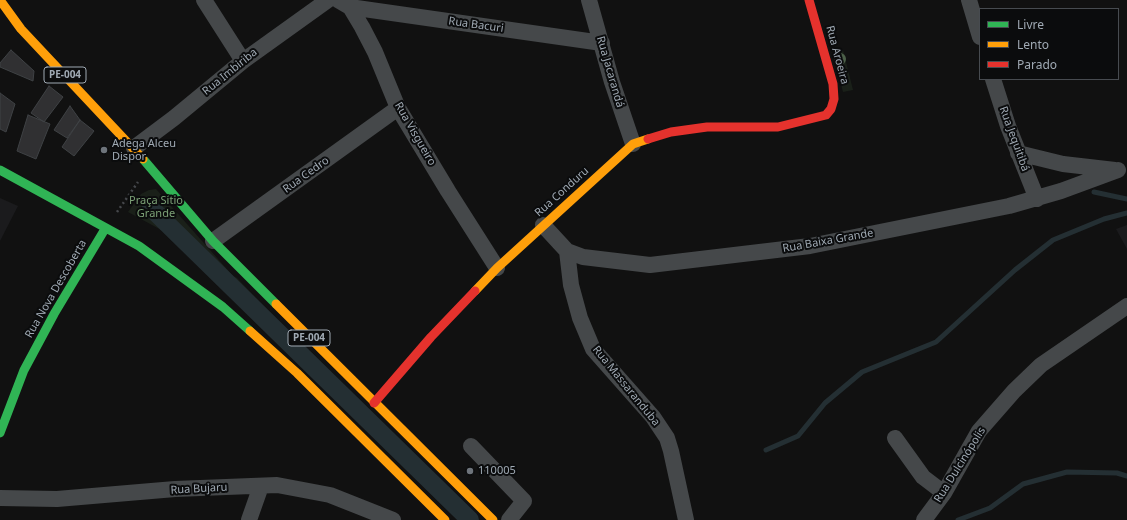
<!DOCTYPE html>
<meta charset="utf-8">
<style>
body{margin:0}
#map{position:relative;width:1127px;height:520px;overflow:hidden;background:#111;font-family:"Noto Sans",sans-serif}
canvas{display:block}
.legend{position:absolute;left:979px;top:8px;width:140px;height:72px;box-sizing:border-box;background:#0b0c0d;border:1px solid #474b50;margin:0;padding:5px 7px;list-style:none;font-size:12px;color:#a0aab4}
.legend li{display:flex;align-items:center;gap:8px;height:20px}
.legend b{width:20px;border:1px solid #474b50}
</style>
<div id="map">
<canvas width="1127" height="520"></canvas>
<ul class="legend">
<li><b style="height:5px;background:#30b455"></b>Livre</li>
<li><b style="height:5px;background:#ff9f0a"></b>Lento</li>
<li><b style="height:5px;background:#e5322d"></b>Parado</li>
</ul>
</div>
<script>
const g = document.querySelector('canvas').getContext('2d');
g.lineJoin = 'round';
function fill(path, color) {
  g.fillStyle = color;
  g.fill(path, 'evenodd');
}
function shape(rows) {
  const path = new Path2D();
  for (const r of rows) {
    path.moveTo(r[0], r[1]);
    for (let i = 2; i < r.length; i += 2) path.lineTo(r[i], r[i + 1]);
  }
  return path;
}
function strokePath(path, color, width, dash) {
  g.strokeStyle = color;
  g.lineWidth = width;
  g.lineCap = dash ? 'butt' : 'round';
  g.setLineDash(dash || []);
  g.stroke(path);
}
function label(font, color, halo, rows, align = 'center') {
  g.font = font + ' "Noto Sans",sans-serif';
  g.lineWidth = 4;
  g.setLineDash([]);
  g.textBaseline = 'middle';
  g.strokeStyle = halo;
  g.fillStyle = color;
  for (const [text, x, y, turn = 0] of rows) {
    g.save();
    g.translate(x, y);
    g.rotate((+turn || 0) * Math.PI / 180);
    g.textAlign = isNaN(turn) ? turn : align;
    if (halo) g.strokeText(text, 0, 0);
    g.fillText(text, 0, 0);
    g.restore();
  }
}
fill(shape([
 [0,198,18,206,0,241],
 [1127,225,1127,249,1116,229]
]), '#1b1b1d');
fill(shape([
 [843,50,853,90,843,92,833,53],
 [156,189,233,276,237,278,272,315,165,232,128,212,141,194,149,190]
]), '#1a2019');
strokePath(shape([
 [1094,192,1127,199],
 [766,450,798,436,825,403,862,372,936,342,1015,270,1053,240,1104,219,1127,213],
 [958,520,990,508,1023,484,1067,472,1117,473,1127,476]
]), '#242f33', 5);
strokePath(shape([
 [151,208,470,520]
]), '#242f33', 18);
const building = shape([
 [11,50,34,71,33,81,0,67,0,63,11,50],
 [49,86,63,97,44,122,31,113,49,86],
 [0,93,15,104,6,132,0,129,0,93],
 [70,106,80,120,67,138,54,130,70,106],
 [28,115,50,124,36,159,17,151,28,115],
 [80,120,94,131,74,156,62,147,80,120]
]);
fill(building, '#303032');
strokePath(building, '#3f4245', 1);
strokePath(shape([
 [117,212,138,182]
]), '#46484c', 2.5, [2, 3]);
strokePath(shape([
 [204,0,243,61],
 [338,0,350,7,362,27,375,52,398,108,448,191,497,268],
 [589,0,612,82,633,144],
 [969,0,980,37],
 [350,7,602,43],
 [993,79,1008,126,1037,199],
 [134,148,174,118,243,61,328,0],
 [1018,153,1063,164,1115,170],
 [543,225,567,251,583,257,650,265,810,246,1009,206,1061,191,1118,170],
 [213,241,398,108],
 [567,251,571,285,580,318,593,349,653,417,667,438,671,451,686,520],
 [895,438,923,477,944,493],
 [471,446,524,501,509,520],
 [0,498,57,499,175,489,277,485,330,495,393,520],
 [249,520,261,486],
 [924,520,944,493,979,431,1014,391,1041,365,1127,306]
]), '#45484a', 16);
strokePath(shape([
 [143,159,213,241,276,304],
 [0,170,139,246,223,307,250,331],
 [0,433,24,370,54,314,105,229]
]), '#30b455', 9);
strokePath(shape([
 [0,0,21,29,143,159],
 [475,291,497,268,633,144,648,139],
 [276,304,493,520],
 [250,331,297,373,445,520]
]), '#ff9f0a', 9);
strokePath(shape([
 [648,139,671,132,707,127,778,127,826,115,831,109,834,99,833,84,809,0],
 [374,403,431,337,475,291]
]), '#e5322d', 9);
g.fillStyle = '#4c6049';
for (const [x, y] of [
 [840,59]
]) {
  g.beginPath();
  g.arc(x, y, 6, 0, 2 * Math.PI);
  g.fill();
}
for (const [x, y, r, color] of [
 [104,150,4,"#6e747b"],
 [470,471,4,"#6e747b"]
]) {
  const dot = new Path2D();
  dot.arc(x, y, r, 0, 2 * Math.PI);
  g.fillStyle = color;
  g.fill(dot);
  strokePath(dot, '#0b0c0d', 1.5);
}
for (const [x, y, w] of [
 [65,75,42],
 [309,338,42]
]) {
  const box = new Path2D();
  box.roundRect(x - w / 2, y - 8, w, 16, 3);
  g.fillStyle = '#0b0c0d';
  g.fill(box);
  strokePath(box, '#a0aab4', 1);
}
label('bold 10px', '#a0aab4', null, [
 ["PE-004",65,75],
 ["PE-004",309,338]
]);
label('11px', '#a0aab4', '#0b0c0d', [
 ["Rua Bacuri",476,25,8],
 ["Rua Aroeira",837,55,75],
 ["Rua Imbiriba",230,72,-39],
 ["Rua Jacarandá",610,72,74],
 ["Rua Visgueiro",415,134,60],
 ["Rua Jequitibá",1014,139,70],
 ["Rua Cedro",306,175,-36],
 ["Rua Conduru",562,192,-42],
 ["Rua Baixa Grande",828,241,-10],
 ["Rua Nova Descoberta",56,289,-60],
 ["Rua Massaranduba",626,386,51],
 ["Rua Dulcinópolis",960,465,-58],
 ["Rua Bujaru",199,489,-3]
]);
label('11px', '#a0aab4', '#0b0c0d', [
 ["Adega Alceu",112,144],
 ["Dispor",112,157],
 ["110005",478,471]
], 'left');
label('11px', '#7ca076', '#0b0c0d', [
 ["Praça Sitio",156,201],
 ["Grande",156,214]
]);
</script>
